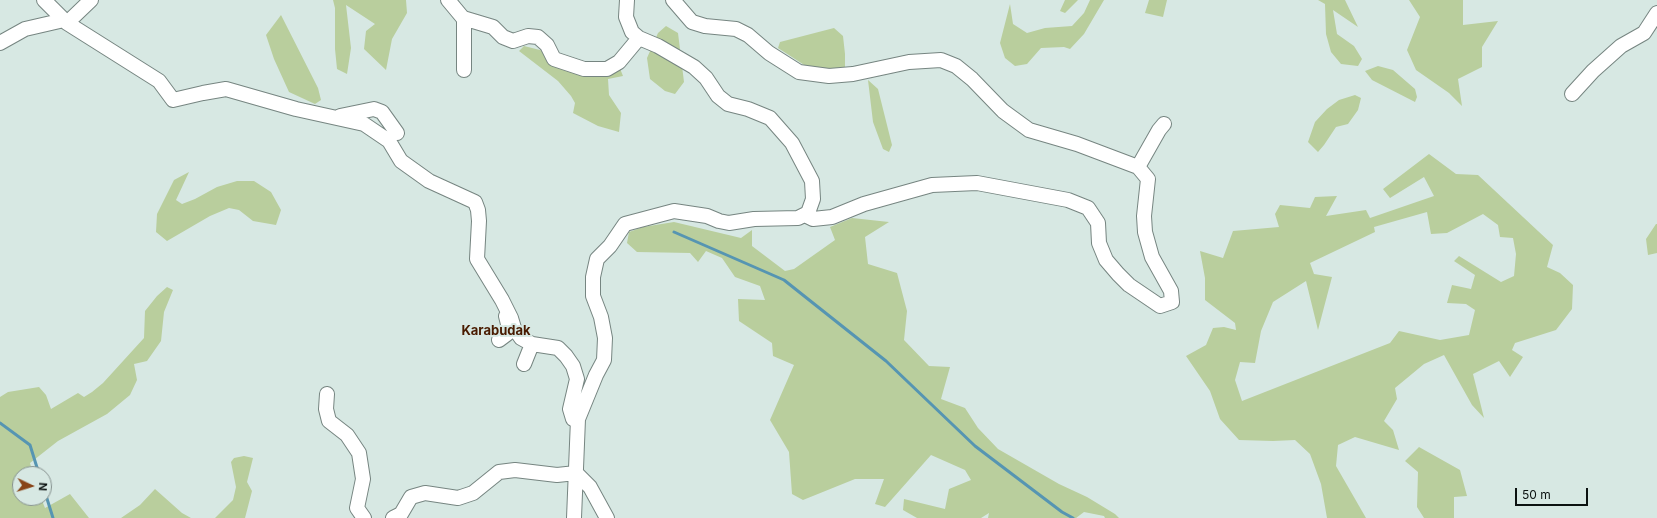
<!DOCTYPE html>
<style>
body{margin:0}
#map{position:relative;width:1657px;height:518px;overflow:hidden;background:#d7e8e3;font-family:Inter,sans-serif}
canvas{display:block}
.north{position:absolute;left:12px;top:466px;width:40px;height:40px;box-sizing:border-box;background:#d7e8e3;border:1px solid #86928f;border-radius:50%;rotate:94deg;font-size:11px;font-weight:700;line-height:16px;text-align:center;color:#0c1211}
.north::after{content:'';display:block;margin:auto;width:14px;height:18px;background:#884418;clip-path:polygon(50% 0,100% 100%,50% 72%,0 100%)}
.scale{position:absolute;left:1515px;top:488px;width:73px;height:18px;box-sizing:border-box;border:2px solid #0c1211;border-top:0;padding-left:5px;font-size:12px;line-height:14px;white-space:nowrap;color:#0c1211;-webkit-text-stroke:3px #d7e8e3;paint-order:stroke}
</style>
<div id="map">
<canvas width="1657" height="518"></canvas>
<div class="north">N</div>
<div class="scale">50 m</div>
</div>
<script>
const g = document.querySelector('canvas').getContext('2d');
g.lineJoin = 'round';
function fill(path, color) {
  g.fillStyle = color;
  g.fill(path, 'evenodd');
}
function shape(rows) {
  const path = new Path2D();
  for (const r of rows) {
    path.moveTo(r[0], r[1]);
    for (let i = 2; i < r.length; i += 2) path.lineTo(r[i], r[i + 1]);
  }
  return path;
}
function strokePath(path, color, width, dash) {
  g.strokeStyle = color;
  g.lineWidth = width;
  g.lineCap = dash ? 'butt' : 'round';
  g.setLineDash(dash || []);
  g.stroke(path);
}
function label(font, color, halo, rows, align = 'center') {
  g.font = font + ' Inter,sans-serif';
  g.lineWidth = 4;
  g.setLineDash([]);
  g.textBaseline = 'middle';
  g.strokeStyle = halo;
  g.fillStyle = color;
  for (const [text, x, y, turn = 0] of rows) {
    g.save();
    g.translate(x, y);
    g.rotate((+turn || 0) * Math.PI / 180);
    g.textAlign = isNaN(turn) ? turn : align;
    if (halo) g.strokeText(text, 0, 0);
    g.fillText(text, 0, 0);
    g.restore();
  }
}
fill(shape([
 [333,0,406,0,407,13,392,39,386,70,364,49,366,31,375,24,346,5,351,48,347,74,337,69,335,49,335,8],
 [1065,0,1078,0,1065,13,1060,11],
 [1090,0,1104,0,1084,34,1070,49,1064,47,1041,48,1027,64,1015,66,1005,58,1000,43,1010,4,1013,24,1027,33,1045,28,1072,26,1084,13],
 [1149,0,1167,0,1163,17,1145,13],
 [1318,0,1345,0,1358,27,1333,10,1337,34,1354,46,1362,59,1358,66,1341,64,1331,52,1326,34,1325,4],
 [1409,0,1463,0,1463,25,1498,21,1482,47,1482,67,1458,79,1462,106,1449,93,1416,70,1407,50,1420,17],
 [281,15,318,88,321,100,315,104,289,92,274,59,266,35],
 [666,26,678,33,684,82,675,94,665,91,650,79,647,58,658,33],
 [834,28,843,36,845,54,845,68,812,70,778,48,780,42],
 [524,46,544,51,551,64,619,66,623,76,608,79,609,95,621,113,619,132,598,126,573,113,575,103,571,96,558,81,519,51],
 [1378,66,1393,70,1415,89,1417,97,1415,102,1372,80,1365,71],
 [868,80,878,89,892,145,889,152,883,149,873,122],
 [1355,95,1361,98,1358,110,1348,124,1336,127,1324,145,1318,152,1308,142,1315,122,1327,109,1339,100],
 [1429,154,1456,174,1478,175,1553,245,1547,267,1560,273,1573,285,1572,309,1556,330,1515,343,1512,350,1523,357,1510,377,1499,361,1473,374,1484,418,1472,405,1444,355,1424,364,1395,388,1397,399,1384,421,1393,430,1399,450,1355,437,1338,445,1336,466,1366,518,1327,518,1321,484,1310,454,1295,440,1273,441,1239,440,1220,419,1210,391,1186,356,1206,345,1213,328,1224,327,1236,330,1235,323,1205,300,1205,278,1200,251,1223,258,1233,231,1279,227,1275,214,1280,205,1310,208,1315,197,1337,196,1326,216,1366,210,1370,218,1434,196,1424,177,1390,198,1383,189],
 [1427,212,1431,234,1447,233,1483,214,1498,225,1500,237,1513,238,1516,254,1514,276,1501,282,1459,256,1454,261,1475,275,1471,289,1452,285,1447,303,1466,304,1475,310,1469,335,1440,340,1399,331,1390,343,1242,401,1235,380,1240,362,1255,363,1261,331,1273,302,1306,281,1318,330,1332,277,1314,274,1310,263,1375,232,1374,227],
 [189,172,176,200,182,204,195,199,217,187,237,181,254,181,271,192,281,210,276,225,253,221,239,210,229,208,210,216,167,241,156,232,157,214,174,180],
 [852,218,889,222,865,237,868,264,897,273,907,311,904,340,929,366,950,367,941,399,965,408,978,428,998,449,1059,484,1087,497,1115,514,1119,518,1105,518,1104,516,1084,512,1076,518,988,518,989,513,981,518,917,518,903,510,904,499,945,509,949,489,971,480,965,470,931,455,885,507,875,504,884,479,855,479,803,500,792,494,789,452,770,420,794,365,773,356,772,343,739,321,738,299,765,300,760,286,735,277,722,258,706,251,698,262,690,253,637,252,627,243,629,232,643,227,674,222,741,238,752,230,752,246,785,271,794,269,835,240,830,227],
 [1656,224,1657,224,1657,253,1648,255,1646,239],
 [167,287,173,290,164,312,161,341,147,361,134,364,137,380,130,395,107,414,58,441,30,463,33,474,20,474,20,498,41,498,45,508,70,494,89,518,0,518,0,397,8,392,39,387,46,395,51,409,78,393,84,397,92,392,103,383,144,338,145,311,157,296],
 [1419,447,1460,470,1467,496,1454,497,1454,518,1424,518,1417,507,1418,472,1405,461],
 [244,456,253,458,247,482,252,491,245,518,215,518,233,500,236,487,231,462,234,458],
 [155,489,182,513,191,518,121,518,140,505]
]), '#b9ce9d');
strokePath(shape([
 [674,232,784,280,886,361,975,446,1062,512,1073,518],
 [0,423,30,445,39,474],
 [44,489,53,518]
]), '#5695b2', 3);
const minor = shape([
 [44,0,67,23,159,81,173,100,203,93,226,89,296,109,364,124,389,141,401,161,429,181,475,202,478,210,479,221,477,259,502,300,511,318,514,328,521,338,532,344,558,348,566,356,573,366,577,379,570,409,573,419,576,420,578,419,596,375,604,360,605,338,601,317,593,296,593,277,597,259,610,246,625,224,674,211,707,216,719,221,729,223,754,219,798,218,808,213,813,199,812,181,792,143,770,118,748,109,728,104,718,96,706,78,694,67,658,46,639,38,632,32,626,17,627,0],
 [448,0,463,18,493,27,503,37,513,41,528,36,538,37,547,45,554,59,584,69,607,69,619,62,639,38],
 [673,0,692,22,705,26,736,29,748,35,769,53,799,72,829,76,853,74,909,62,941,60,956,66,972,79,1003,111,1029,130,1077,144,1138,167,1148,179,1144,216,1145,232,1152,257,1171,291,1172,302,1160,306,1129,285,1118,274,1106,260,1099,243,1098,223,1088,208,1068,200,977,183,932,185,864,204,832,217,813,219,805,215],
 [67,23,91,0],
 [0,43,25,29,64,20],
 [464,70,464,18],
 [1572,94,1593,71,1621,46,1644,33,1657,13],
 [340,116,374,109,382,112,397,133],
 [1138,167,1159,130,1164,124],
 [499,340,507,334,508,324,506,316],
 [524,364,532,344],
 [327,394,326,409,329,421,347,435,359,453,363,479,357,508,364,518],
 [393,518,401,514,411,497,425,493,458,498,473,493,499,472,515,470,557,475,576,473,590,487,607,518],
 [574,518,578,419]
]);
strokePath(minor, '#768581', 16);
strokePath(minor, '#fff', 14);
label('bold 13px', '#491b00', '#d7e8e3', [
 ["Karabudak",496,331]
]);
</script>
